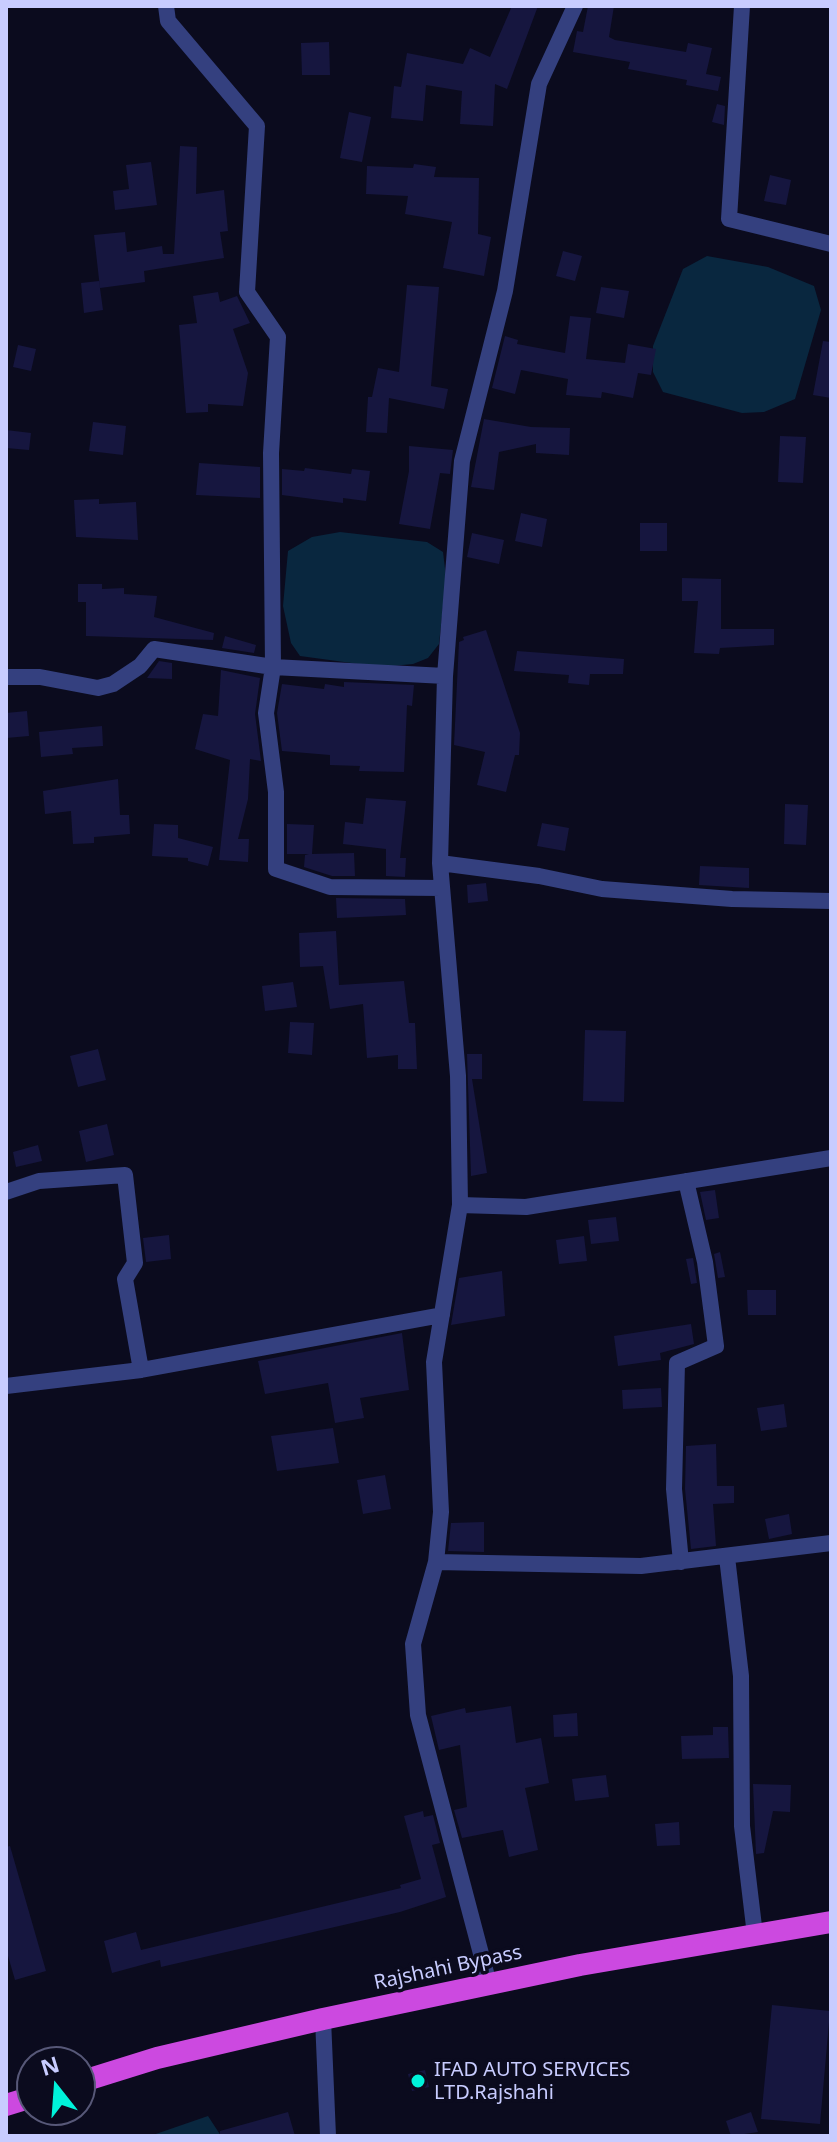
<!DOCTYPE html>
<style>
body{margin:0}
#map{position:relative;width:837px;height:2142px;overflow:hidden;background:#0b0b1e;font-family:"Noto Sans",sans-serif}
canvas{display:block}
.frame{position:absolute;inset:0;border:8px solid #c8ccff;pointer-events:none}
.north{position:absolute;left:16px;top:2046px;width:80px;height:80px;box-sizing:border-box;background:#0b0b1e;border:2px solid #575878;border-radius:50%;rotate:343deg;font-size:22px;font-weight:700;line-height:32px;text-align:center;color:#c8ccff}
.north::after{content:'';display:block;margin:auto;width:28px;height:36px;background:#00f3da;clip-path:polygon(50% 0,100% 100%,50% 72%,0 100%)}
</style>
<div id="map">
<canvas width="837" height="2142"></canvas>
<div class="frame"></div>
<div class="north">N</div>
</div>
<script>
const g = document.querySelector('canvas').getContext('2d');
g.lineJoin = 'round';
function fill(path, color) {
  g.fillStyle = color;
  g.fill(path, 'evenodd');
}
function shape(rows) {
  const path = new Path2D();
  for (const r of rows) {
    path.moveTo(r[0], r[1]);
    for (let i = 2; i < r.length; i += 2) path.lineTo(r[i], r[i + 1]);
  }
  return path;
}
function strokePath(path, color, width, dash) {
  g.strokeStyle = color;
  g.lineWidth = width;
  g.lineCap = dash ? 'butt' : 'round';
  g.setLineDash(dash || []);
  g.stroke(path);
}
function label(font, color, halo, rows, align = 'center') {
  g.font = font + ' "Noto Sans",sans-serif';
  g.lineWidth = 7;
  g.setLineDash([]);
  g.textBaseline = 'middle';
  g.strokeStyle = halo;
  g.fillStyle = color;
  for (const [text, x, y, turn = 0] of rows) {
    g.save();
    g.translate(x, y);
    g.rotate((+turn || 0) * Math.PI / 180);
    g.textAlign = isNaN(turn) ? turn : align;
    if (halo) g.strokeText(text, 0, 0);
    g.fillText(text, 0, 0);
    g.restore();
  }
}
fill(shape([
 [707,256,768,267,814,286,821,310,795,399,764,412,742,413,663,392,653,372,653,346,683,269],
 [340,532,427,542,443,552,446,577,439,644,428,658,413,664,381,667,300,656,291,643,283,606,288,551,312,537],
 [208,2116,221,2136,150,2136]
]), '#09273f');
fill(shape([
 [512,6,538,6,507,89,495,84,493,126,460,124,462,91,426,85,423,121,391,118,394,86,401,87,407,53,463,64,470,48,490,57],
 [588,6,614,6,609,37,615,40,686,52,688,43,712,48,706,74,721,77,718,91,686,85,687,80,628,69,630,62,573,52,577,31,583,32],
 [329,42,330,75,302,75,301,43],
 [717,104,725,106,724,125,712,122],
 [349,112,371,117,362,162,340,158],
 [180,146,197,147,196,194,224,190,228,231,220,232,224,258,144,271,145,282,100,288,94,235,125,232,127,252,162,246,163,254,174,254],
 [151,162,157,205,115,210,113,191,129,189,126,165],
 [414,164,436,167,434,177,479,178,478,234,491,237,484,276,443,268,452,222,405,214,408,196,366,194,367,166,413,168],
 [770,175,791,180,786,205,764,201],
 [563,251,582,256,575,281,556,276],
 [99,281,103,310,84,313,81,283],
 [407,285,439,287,431,386,448,389,444,409,389,398,387,433,366,432,368,397,372,397,378,368,399,372],
 [601,287,629,291,624,318,596,313],
 [218,292,220,302,237,296,250,323,233,329,248,373,243,406,208,404,208,412,186,413,179,325,197,323,193,296],
 [570,316,591,318,586,359,625,363,628,344,656,349,651,375,638,373,633,398,602,392,601,398,566,395,568,379,521,370,515,394,492,388,505,336,518,340,517,344,565,353],
 [823,341,831,342,831,398,813,395],
 [18,345,36,349,31,371,13,367],
 [484,419,531,427,570,428,569,455,536,453,536,444,499,452,494,490,471,487],
 [93,422,126,426,123,455,89,451],
 [6,430,31,433,29,450,6,448],
 [780,436,806,437,803,483,778,482],
 [409,446,453,450,450,474,440,473,430,529,399,524,409,471],
 [199,463,260,467,260,498,196,495],
 [305,468,351,474,352,469,370,471,366,501,343,498,343,503,282,495,282,469,304,471],
 [99,499,99,504,136,502,138,540,76,537,74,500],
 [521,513,547,519,542,547,515,541],
 [640,523,667,523,667,551,640,551],
 [472,533,504,540,499,564,467,557],
 [682,578,721,579,721,629,774,629,774,645,720,648,719,654,694,653,698,601,682,601],
 [78,584,102,584,102,589,124,588,124,594,157,596,154,617,214,633,213,640,86,636,86,602,78,602],
 [486,630,520,733,519,755,515,755,506,792,477,785,485,752,454,745,459,642,464,640,463,637],
 [225,636,256,645,254,653,222,648],
 [517,651,624,659,623,674,590,674,589,685,568,683,569,675,514,671],
 [159,661,172,663,172,679,147,678],
 [221,670,260,678,255,714,261,761,250,759,248,799,238,839,249,839,248,862,219,860,230,760,195,749,203,714,218,716],
 [344,682,414,685,412,706,407,705,404,772,359,771,360,766,330,765,330,755,282,751,277,713,282,684,324,689,325,684,344,687],
 [27,711,29,736,6,738,6,713],
 [102,726,103,746,72,748,73,754,41,757,39,732],
 [118,779,120,815,129,815,130,834,94,837,94,843,73,844,71,811,45,814,43,791],
 [366,798,406,801,400,858,406,858,405,877,386,876,386,849,343,844,345,822,363,824],
 [785,804,808,805,806,845,784,844],
 [542,823,569,828,565,851,537,846],
 [154,824,178,825,178,838,213,847,208,866,188,861,188,858,152,856],
 [287,824,314,825,312,854,354,853,355,876,332,876,304,867,305,855,309,854,287,854],
 [700,866,749,868,749,888,699,885],
 [486,883,488,901,468,903,467,885],
 [336,898,405,899,406,915,337,918],
 [336,931,339,985,404,981,409,1023,415,1023,417,1069,398,1069,398,1055,367,1058,363,1004,330,1009,323,966,300,967,299,933],
 [293,982,297,1007,265,1011,262,986],
 [290,1022,314,1023,312,1055,288,1053],
 [585,1030,626,1031,624,1102,583,1101],
 [98,1049,106,1080,78,1087,70,1056],
 [467,1054,482,1054,482,1079,472,1079,487,1173,471,1176],
 [107,1124,114,1155,86,1162,79,1131],
 [38,1145,42,1161,16,1167,13,1152],
 [715,1190,719,1218,706,1220,700,1192],
 [616,1217,619,1241,591,1244,588,1220],
 [169,1235,171,1259,146,1262,143,1238],
 [584,1236,587,1261,559,1264,556,1240],
 [720,1252,725,1277,718,1278,714,1254],
 [693,1258,697,1283,691,1284,686,1259],
 [502,1271,505,1316,451,1325,459,1278],
 [747,1290,776,1290,776,1315,748,1315],
 [691,1324,694,1344,660,1353,661,1360,618,1366,614,1336],
 [402,1333,409,1390,360,1398,364,1418,335,1423,328,1383,265,1394,258,1361],
 [661,1388,662,1407,623,1409,622,1390],
 [784,1404,787,1427,761,1431,757,1408],
 [333,1428,339,1463,277,1471,271,1436],
 [716,1444,717,1486,734,1486,734,1503,713,1504,716,1546,691,1549,685,1489,686,1446],
 [385,1475,391,1509,363,1514,357,1480],
 [789,1514,792,1534,769,1539,765,1519],
 [484,1522,484,1552,448,1551,451,1523],
 [511,1706,516,1743,541,1738,549,1783,525,1788,538,1850,509,1857,503,1830,462,1838,454,1810,467,1807,460,1745,439,1750,431,1716,465,1708,466,1713],
 [577,1713,578,1736,554,1737,553,1715],
 [713,1727,728,1727,729,1758,682,1759,681,1736,713,1735],
 [606,1775,609,1797,575,1801,572,1779],
 [753,1784,791,1785,790,1812,773,1811,764,1853,756,1854],
 [423,1811,424,1817,433,1815,440,1843,432,1845,446,1897,400,1912,161,1967,160,1960,112,1973,104,1941,136,1932,141,1950,401,1888,400,1885,421,1879,404,1816],
 [679,1822,680,1845,657,1846,655,1824],
 [10,1846,46,1971,15,1980,6,1949,6,1847],
 [772,2005,830,2011,820,2124,761,2119],
 [425,2070,429,2087,412,2091,408,2074],
 [288,2112,295,2136,220,2136,220,2131],
 [751,2112,758,2132,731,2136,726,2121]
]), '#16163f');
strokePath(shape([
 [166,6,168,21,257,126,247,292,278,337,271,453,273,667,266,713,276,792,276,869,330,887,442,888],
 [742,6,729,219,831,244],
 [6,677,40,677,98,688,113,684,140,666,154,649,273,667,445,676],
 [440,863,539,876,602,889,732,899,831,901],
 [6,1192,39,1181,125,1175,135,1263,125,1279,141,1370],
 [460,1205,526,1207,831,1158],
 [6,1386,141,1370,442,1315],
 [727,1557,741,1676,742,1826,755,1935],
 [436,1562,641,1566,831,1543],
 [681,1562,674,1489,677,1363,716,1346,705,1262,686,1181],
 [489,1984,418,1715,413,1644,436,1562,441,1512,434,1362,460,1205,458,1076,440,863,445,676,462,461,505,291,539,84,575,6],
 [323,2019,328,2136]
]), '#34407f', 16);
strokePath(shape([
 [80,2082,157,2058,323,2019,580,1965,831,1922],
 [6,2105,32,2097]
]), '#cc49e0', 22);
for (const [x, y, r, color] of [
 [418,2081,8,"#00f3da"]
]) {
  const dot = new Path2D();
  dot.arc(x, y, r, 0, 2 * Math.PI);
  g.fillStyle = color;
  g.fill(dot);
  strokePath(dot, '#0b0b1e', 3);
}
label('20px', '#c8ccff', '#0b0b1e', [
 ["Rajshahi Bypass",448,1968,-12]
]);
label('20px', '#c8ccff', '#0b0b1e', [
 ["IFAD AUTO SERVICES",434,2070],
 ["LTD.Rajshahi",434,2093]
], 'left');
</script>
